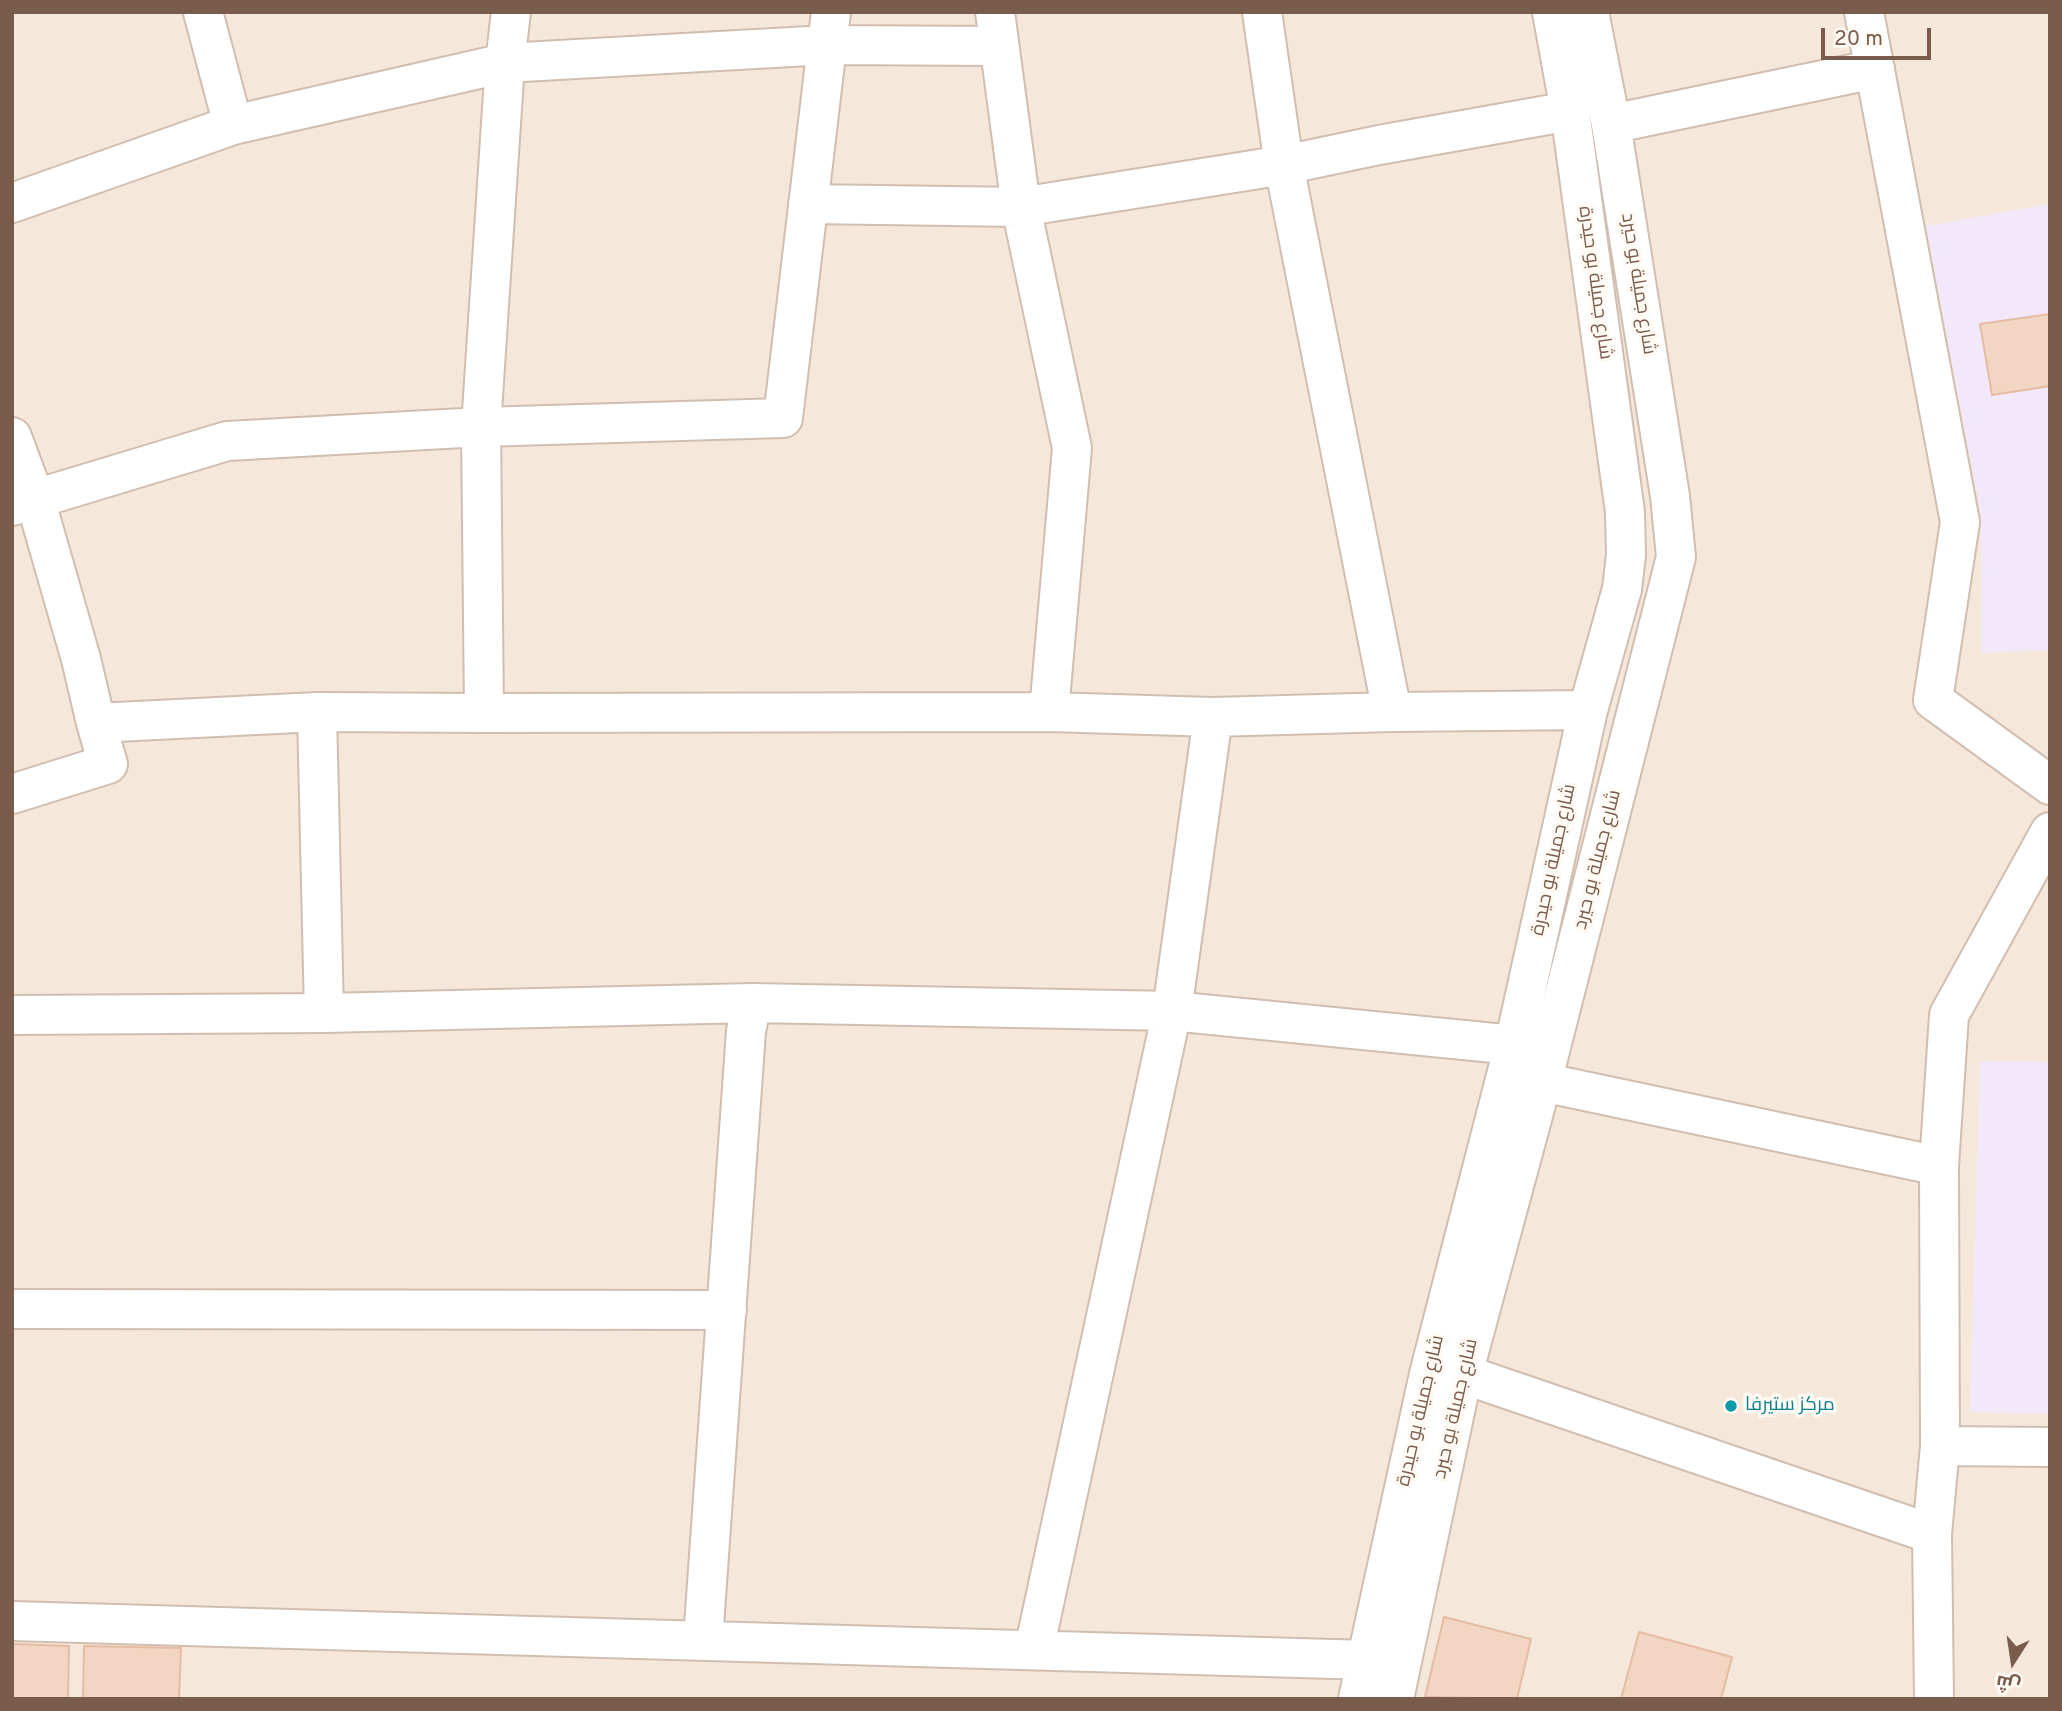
<!DOCTYPE html>
<meta charset="utf-8">
<style>
body{margin:0}
#map{position:relative;width:2062px;height:1711px;overflow:hidden;background:#fdf6ec;font-family:Overpass,Cairo,sans-serif}
canvas{display:block}
.frame{position:absolute;inset:0;border:14px solid #7a5c4d;pointer-events:none}
.north{position:absolute;left:1978px;top:1627px;width:70px;height:70px;-webkit-text-stroke:5px #fffaf3;paint-order:stroke;rotate:192deg;font-size:19px;font-weight:700;line-height:28px;text-align:center;color:#7a5c4d}
.north::after{content:'';display:block;margin:auto;width:24px;height:32px;background:#7a5c4d;clip-path:polygon(50% 0,100% 100%,50% 72%,0 100%)}
.scale{position:absolute;left:1821px;top:28px;width:110px;height:32px;box-sizing:border-box;border:4px solid #7a5c4d;border-top:0;padding-left:9px;font-size:21px;line-height:24px;white-space:nowrap;color:#7a5c4d;-webkit-text-stroke:5px #fffaf3;paint-order:stroke}
</style>
<div id="map">
<canvas width="2062" height="1711"></canvas>
<div class="frame"></div>
<div class="north">ش</div>
<div class="scale">20 m</div>
</div>
<script>
const g = document.querySelector('canvas').getContext('2d');
g.lineJoin = 'round';
function fill(path, color) {
  g.fillStyle = color;
  g.fill(path, 'evenodd');
}
function shape(rows) {
  const path = new Path2D();
  for (const r of rows) {
    path.moveTo(r[0], r[1]);
    for (let i = 2; i < r.length; i += 2) path.lineTo(r[i], r[i + 1]);
  }
  return path;
}
function strokePath(path, color, width, dash) {
  g.strokeStyle = color;
  g.lineWidth = width;
  g.lineCap = dash ? 'butt' : 'round';
  g.setLineDash(dash || []);
  g.stroke(path);
}
function label(font, color, halo, rows, align = 'center') {
  g.font = font + ' Overpass,Cairo,sans-serif';
  g.lineWidth = 7;
  g.setLineDash([]);
  g.textBaseline = 'middle';
  g.strokeStyle = halo;
  g.fillStyle = color;
  for (const [text, x, y, turn = 0] of rows) {
    g.save();
    g.translate(x, y);
    g.rotate((+turn || 0) * Math.PI / 180);
    g.textAlign = isNaN(turn) ? turn : align;
    if (halo) g.strokeText(text, 0, 0);
    g.fillText(text, 0, 0);
    g.restore();
  }
}
fill(shape([
 [12,12,2050,12,2050,1699,12,1699]
]), '#f5e8da');
fill(shape([
 [2050,204,2050,650,1981,653,1981,516,1926,226],
 [1980,1061,2050,1062,2050,1414,1970,1412]
]), '#f3e8fa');
const building = shape([
 [2050,314,2050,386,1992,395,1980,324,2050,314],
 [1444,1617,1531,1639,1517,1699,1425,1697,1444,1617],
 [1639,1632,1732,1657,1721,1699,1621,1699,1639,1632],
 [12,1644,69,1646,68,1699,12,1699,12,1644],
 [84,1646,181,1648,179,1699,83,1699,84,1646]
]);
fill(building, '#f3d5c3');
strokePath(building, '#e6bba3', 2);
const minor = shape([
 [203,12,233,125],
 [995,12,1021,207,1072,448,1049,712],
 [1262,12,1284,165,1392,712],
 [1864,12,1960,522,1933,700,2050,785],
 [1611,124,1875,69],
 [12,203,233,125,505,63,827,45,999,46],
 [808,204,1021,207,1284,165,1379,145,1570,111],
 [12,437,35,499,81,659,96,723],
 [12,506,227,441,481,427,783,418,831,12],
 [317,712,324,1013],
 [484,713,481,427,505,63,511,12],
 [12,794,108,764,96,723,317,712,484,713,1049,712,1213,717,1392,712,1588,710],
 [12,1015,324,1013,752,1003,1172,1011,1514,1045],
 [1542,1082,1939,1166],
 [12,1309,727,1310],
 [1463,1374,1932,1534],
 [1940,1446,2050,1447],
 [12,1621,1368,1660],
 [703,1640,746,1031,752,1003],
 [1034,1650,1172,1011,1213,717],
 [1358,1699,1429,1374,1514,1045,1588,710,1622,589,1626,555,1625,512,1570,111,1552,12],
 [1394,1699,1463,1374,1542,1082,1676,557,1670,496,1611,124,1589,12],
 [1934,1699,1932,1534,1940,1446,1939,1166,1949,1015,2050,832]
]);
strokePath(minor, '#d1beb0', 42);
strokePath(minor, '#fff', 38);
for (const [x, y, r, color] of [
 [1731,1406,7,"#0f9aa8"]
]) {
  const dot = new Path2D();
  dot.arc(x, y, r, 0, 2 * Math.PI);
  g.fillStyle = color;
  g.fill(dot);
  strokePath(dot, '#fffaf3', 2.5);
}
label('19px', '#7a5c4d', '#fffaf3', [
 ["شارع جميلة بو حيدرة",1594,283,82],
 ["شارع جميلة بو حيرد",1637,284,81],
 ["شارع جميلة بو حيدرة",1555,860,-78],
 ["شارع جميلة بو حيرد",1599,860,-76],
 ["شارع جميلة بو حيرد",1457,1409,-77],
 ["شارع جميلة بو حيدرة",1422,1411,-77]
]);
label('19px', '#0d838f', '#fffaf3', [
 ["مركز ستيرفا",1745,1406]
], 'left');
</script>
